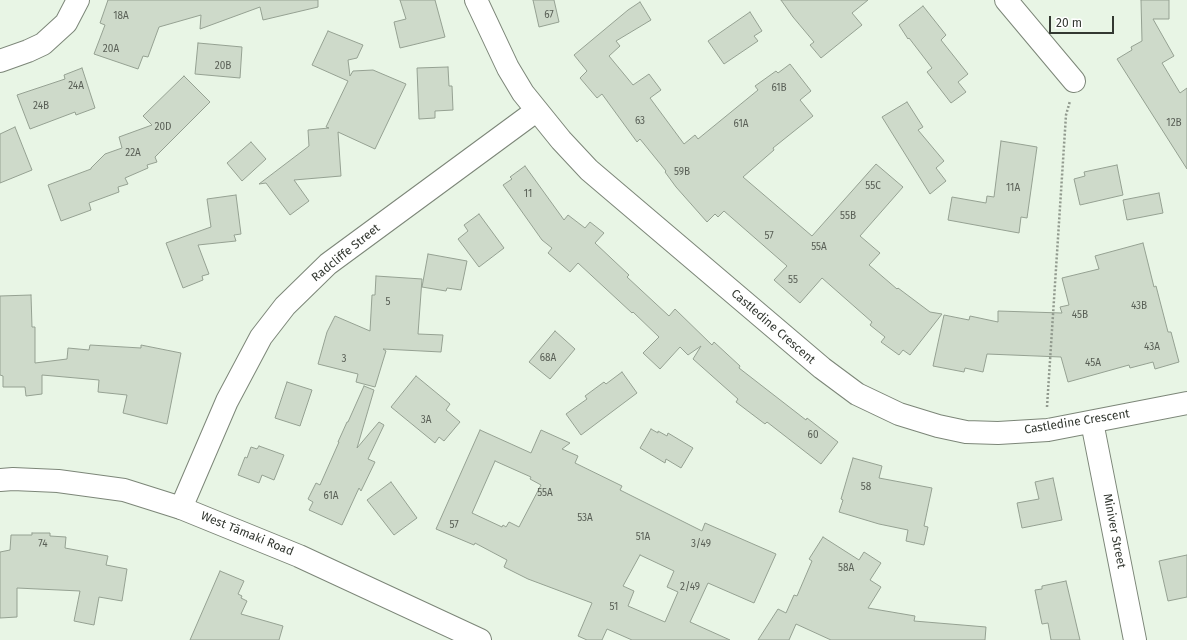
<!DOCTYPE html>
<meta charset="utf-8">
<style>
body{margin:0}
#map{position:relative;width:1187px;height:640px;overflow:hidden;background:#e8f5e5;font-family:"Fira Sans",sans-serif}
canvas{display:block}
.scale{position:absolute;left:1049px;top:16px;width:65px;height:18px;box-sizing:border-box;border:2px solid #333831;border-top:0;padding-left:5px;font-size:12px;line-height:14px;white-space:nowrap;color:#333831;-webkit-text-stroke:3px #fff;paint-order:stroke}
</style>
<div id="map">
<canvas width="1187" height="640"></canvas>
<div class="scale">20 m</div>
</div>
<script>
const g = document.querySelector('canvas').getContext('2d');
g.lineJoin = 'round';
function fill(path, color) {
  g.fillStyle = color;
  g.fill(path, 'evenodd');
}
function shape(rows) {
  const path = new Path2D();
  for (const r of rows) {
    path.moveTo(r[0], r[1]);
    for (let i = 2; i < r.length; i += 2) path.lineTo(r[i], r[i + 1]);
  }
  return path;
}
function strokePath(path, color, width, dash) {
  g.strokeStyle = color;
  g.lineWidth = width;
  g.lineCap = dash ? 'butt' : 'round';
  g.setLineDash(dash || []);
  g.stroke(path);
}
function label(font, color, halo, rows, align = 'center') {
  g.font = font + ' "Fira Sans",sans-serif';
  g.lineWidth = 4;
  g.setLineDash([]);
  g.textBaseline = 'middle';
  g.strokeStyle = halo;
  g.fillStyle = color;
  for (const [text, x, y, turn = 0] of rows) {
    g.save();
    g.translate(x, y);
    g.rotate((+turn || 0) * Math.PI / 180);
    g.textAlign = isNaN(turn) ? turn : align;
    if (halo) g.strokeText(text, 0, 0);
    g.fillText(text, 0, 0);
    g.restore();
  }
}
const building = shape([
 [108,0,318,0,318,7,263,20,260,7,200,29,201,15,159,27,148,57,143,56,138,69,94,54,105,25,100,23,108,0],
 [400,0,435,0,445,37,400,48,394,22,406,19,400,0],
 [533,0,554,0,559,22,539,27,533,0],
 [781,0,868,0,852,13,862,25,821,58,810,45,814,42,793,17,781,0],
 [1141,0,1169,0,1169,19,1153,19,1174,56,1162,63,1180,93,1187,88,1187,169,1117,59,1132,50,1131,47,1142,41,1141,0],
 [640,2,651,20,616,41,620,46,609,56,633,85,649,74,661,90,650,98,684,144,695,135,698,139,758,90,755,86,776,71,778,73,790,64,811,91,800,100,813,116,773,148,774,150,743,177,812,236,876,164,903,187,860,236,880,253,869,265,897,289,898,288,930,312,942,314,910,355,903,350,899,355,881,342,885,337,870,325,872,322,822,278,800,303,774,280,787,266,724,211,718,217,715,214,707,222,676,187,665,172,666,171,640,139,637,142,602,94,597,98,580,78,587,71,574,55,628,10,640,2],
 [923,6,946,35,941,40,968,74,958,82,966,92,951,103,927,72,932,68,909,38,908,39,899,25,923,6],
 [750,12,762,31,754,36,758,41,724,64,708,41,750,12],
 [328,31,363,45,357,58,348,60,350,76,353,71,373,70,406,84,375,149,338,132,341,176,294,180,309,201,290,215,266,183,259,184,309,146,308,130,329,128,326,127,348,81,312,65,328,31],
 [198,43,242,47,240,78,195,74,198,43],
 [448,67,449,86,452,86,453,110,435,111,435,118,419,119,417,68,448,67],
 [82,68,95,108,76,115,75,112,30,129,17,95,65,79,64,75,82,68],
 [184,76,210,102,155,157,157,162,147,165,148,168,125,178,128,184,118,187,119,192,89,203,91,210,61,221,48,185,91,169,91,168,105,154,122,148,119,137,152,125,143,116,184,76],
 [907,102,923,127,918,130,944,161,936,168,946,181,930,194,882,117,907,102],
 [15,127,32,170,0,183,0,134,15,127],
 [1001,141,1037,147,1027,218,1021,217,1019,233,948,220,952,197,986,203,987,196,994,197,1001,141],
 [251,142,266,159,242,181,227,163,251,142],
 [1117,165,1123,195,1080,205,1074,179,1085,176,1084,172,1117,165],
 [525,166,564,220,568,215,585,228,590,222,604,233,595,243,629,275,627,277,669,316,675,309,712,345,714,342,740,366,739,368,806,420,807,418,838,442,821,464,767,422,765,424,736,402,738,399,693,359,701,346,688,355,680,347,660,369,643,353,659,337,633,312,632,313,578,263,570,272,548,253,552,248,542,240,503,185,512,179,510,177,525,166],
 [1159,193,1163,213,1127,220,1123,200,1159,193],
 [236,195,241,234,234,235,236,241,198,245,209,274,202,276,203,280,183,288,166,243,211,227,207,199,236,195],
 [479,214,504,248,479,267,458,239,468,231,464,225,479,214],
 [1143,243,1154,287,1156,286,1168,332,1171,332,1179,362,1155,369,1153,362,1130,368,1129,365,1068,382,1061,357,987,354,983,372,965,368,964,372,933,366,944,315,969,320,970,316,998,322,998,311,1062,313,1060,307,1069,305,1062,278,1099,269,1095,256,1143,243],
 [428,254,467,261,461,290,447,288,446,291,422,287,428,254],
 [376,276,422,279,418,334,443,335,441,352,383,349,386,351,375,387,356,382,358,374,318,364,327,332,335,316,370,331,372,295,375,295,376,276],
 [31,295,32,327,35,327,35,363,67,359,68,348,89,350,90,345,141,348,141,345,181,353,167,424,123,413,127,395,98,392,99,380,42,375,42,394,26,396,25,387,3,387,3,376,0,375,0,296,31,295],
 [555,331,575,349,550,379,529,362,555,331],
 [622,372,637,393,581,435,566,414,587,399,585,396,604,382,606,384,622,372],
 [416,376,450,404,446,410,460,422,444,441,439,437,435,443,391,407,416,376],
 [287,382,312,390,300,426,275,418,287,382],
 [364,386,374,390,357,448,379,422,384,425,368,459,375,462,361,491,359,488,342,525,309,510,313,502,308,499,316,483,320,485,339,442,338,442,347,422,348,422,364,386],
 [651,429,658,433,658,431,667,436,668,433,693,448,681,468,666,459,665,463,640,448,651,429],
 [480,430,531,453,541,430,570,443,562,449,578,456,575,463,622,486,620,490,702,531,705,523,776,554,754,603,708,583,690,622,730,640,632,640,607,629,602,640,587,640,578,636,592,603,528,579,504,567,507,560,475,543,474,545,436,529,480,430],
 [495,461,531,477,530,479,541,485,519,527,509,522,506,527,503,525,502,527,472,513,495,461],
 [640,555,674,571,667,587,678,592,665,622,628,606,634,591,623,586,640,555],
 [259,446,284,455,274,480,262,475,259,483,238,475,245,457,247,458,251,447,257,449,259,446],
 [853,458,882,466,879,478,932,488,924,526,928,527,924,545,906,541,908,530,879,524,839,512,843,500,841,499,853,458],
 [1053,478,1062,520,1022,528,1017,503,1039,499,1035,482,1053,478],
 [391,482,417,518,394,535,367,500,391,482],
 [32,533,50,533,50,536,66,537,65,548,108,556,106,565,127,569,122,601,99,597,94,625,74,621,80,591,17,588,17,617,0,618,0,552,10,550,11,535,32,535,32,533],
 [823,537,859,560,864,552,881,563,870,580,881,587,868,608,915,616,914,621,986,627,985,640,831,640,796,624,789,640,758,640,778,609,786,613,794,595,797,596,812,561,809,559,823,537],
 [1187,555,1187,597,1168,601,1159,561,1187,555],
 [220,571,244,581,238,594,242,596,241,598,247,601,241,614,283,626,279,640,190,640,220,571],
 [1066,581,1080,640,1051,640,1048,623,1042,624,1035,590,1042,589,1042,586,1066,581]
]);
fill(building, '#cedaca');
strokePath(building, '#95a192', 1);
const street = shape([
 [476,0,508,68,523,93,561,140,589,170,822,368,857,394,899,414,938,426,966,432,998,433,1048,430,1187,403],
 [1006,0,1074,81],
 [0,61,28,51,43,44,66,23,78,0],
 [1092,422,1135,640],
 [181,508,227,401,261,337,285,306,328,264,536,111]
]);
const secondary = shape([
 [0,480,13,479,58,481,124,490,181,508,299,556,480,640]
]);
strokePath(street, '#7c8678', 24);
strokePath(secondary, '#7c8678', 24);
strokePath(shape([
 [1047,407,1066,115,1070,101]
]), '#919a8e', 2.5, [2, 2]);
strokePath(street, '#fff', 22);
strokePath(secondary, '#fff', 22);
label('10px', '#5a6057', null, [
 ["67",549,15],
 ["18A",121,16],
 ["20A",111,49],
 ["20B",223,66],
 ["24A",76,86],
 ["61B",779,88],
 ["24B",41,106],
 ["63",640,121],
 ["12B",1174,123],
 ["61A",741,124],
 ["20D",163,127],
 ["22A",133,153],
 ["59B",682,172],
 ["55C",873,186],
 ["11A",1013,188],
 ["11",528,194],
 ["55B",848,216],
 ["57",769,236],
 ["55A",819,247],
 ["55",793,280],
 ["5",388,302],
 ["43B",1139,306],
 ["45B",1080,315],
 ["43A",1152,347],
 ["68A",548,358],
 ["3",344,359],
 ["45A",1093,363],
 ["3A",426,420],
 ["60",813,435],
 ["58",866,487],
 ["55A",545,493],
 ["61A",331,496],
 ["53A",585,518],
 ["57",454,525],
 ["51A",643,537],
 ["74",43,544],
 ["3/49",701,544],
 ["58A",846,568],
 ["2/49",690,587],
 ["51",614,607]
]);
label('12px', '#333831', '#fff', [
 ["Radcliffe Street",346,253,-39],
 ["Castledine Crescent",773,327,41],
 ["Castledine Crescent",1077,422,-9],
 ["Miniver Street",1114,531,79],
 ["West Tāmaki Road",247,534,22]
]);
</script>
